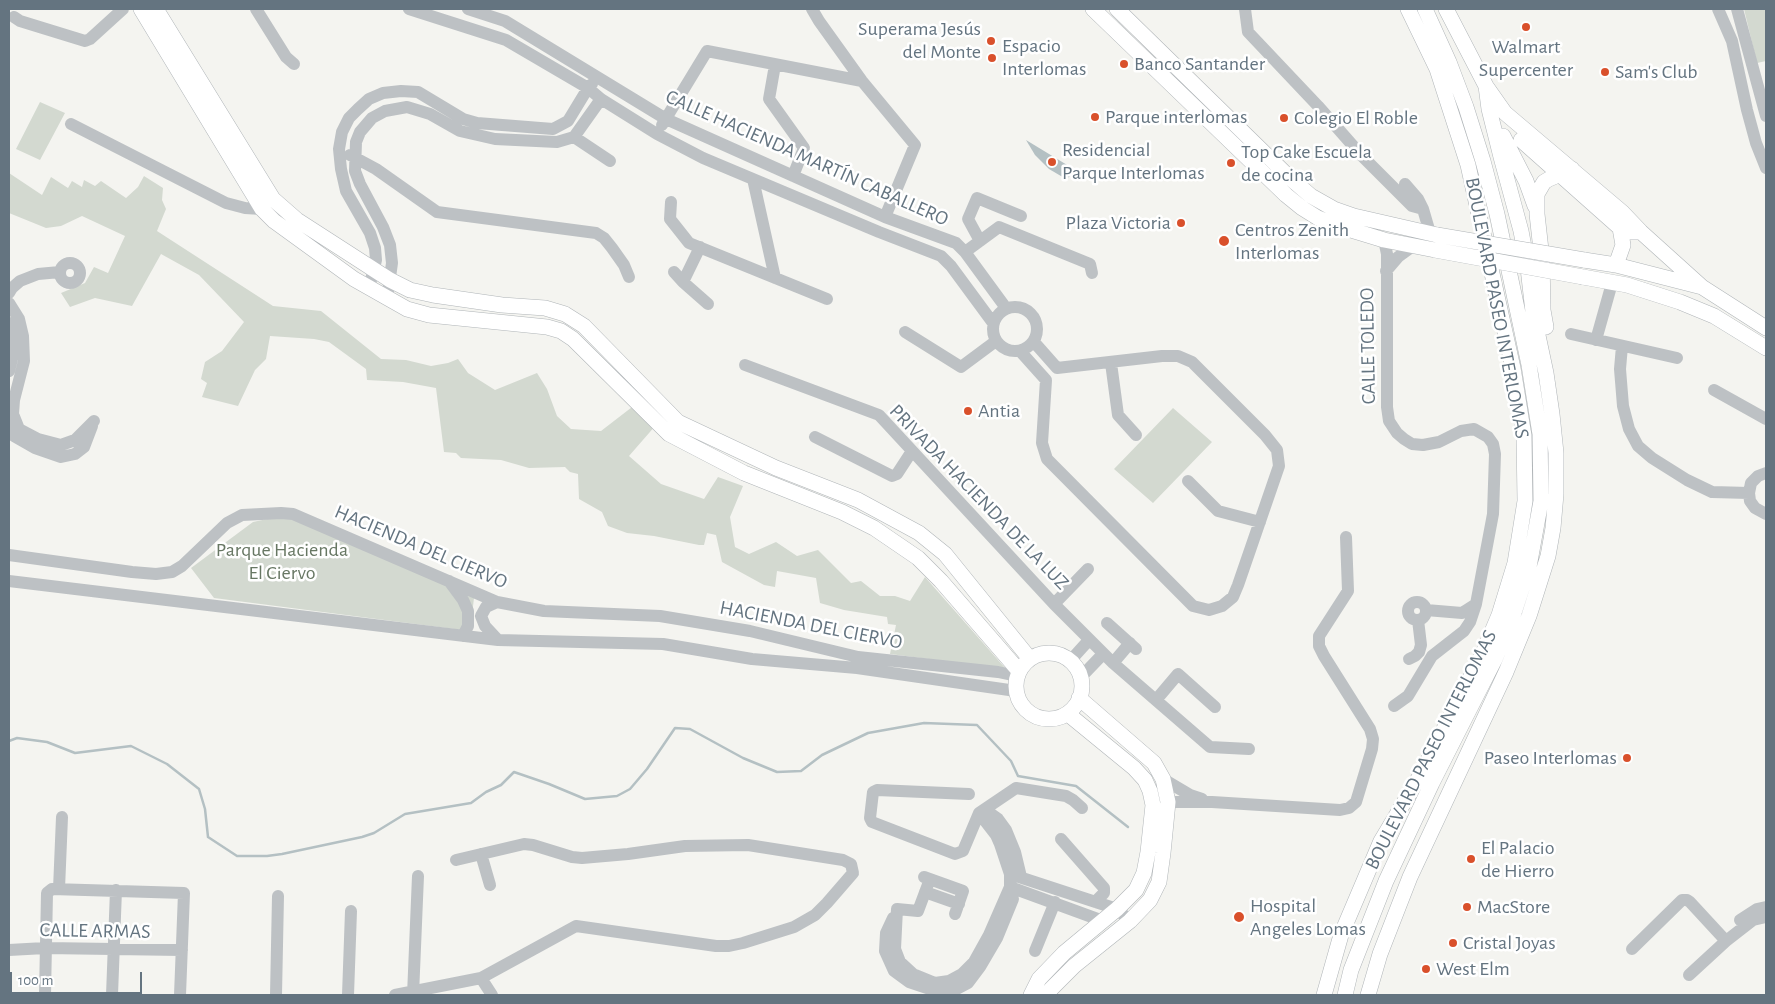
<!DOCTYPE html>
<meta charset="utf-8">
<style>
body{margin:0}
#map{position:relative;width:1775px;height:1004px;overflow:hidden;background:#f4f4f0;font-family:"Alegreya Sans",sans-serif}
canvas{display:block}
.frame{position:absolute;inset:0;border:10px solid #647480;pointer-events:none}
.scale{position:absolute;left:10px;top:972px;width:132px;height:22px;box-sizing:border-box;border:2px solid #647480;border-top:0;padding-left:6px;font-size:15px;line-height:18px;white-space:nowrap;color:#647480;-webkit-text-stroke:4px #fff;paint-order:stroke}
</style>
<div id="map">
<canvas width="1775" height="1004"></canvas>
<div class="frame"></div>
<div class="scale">100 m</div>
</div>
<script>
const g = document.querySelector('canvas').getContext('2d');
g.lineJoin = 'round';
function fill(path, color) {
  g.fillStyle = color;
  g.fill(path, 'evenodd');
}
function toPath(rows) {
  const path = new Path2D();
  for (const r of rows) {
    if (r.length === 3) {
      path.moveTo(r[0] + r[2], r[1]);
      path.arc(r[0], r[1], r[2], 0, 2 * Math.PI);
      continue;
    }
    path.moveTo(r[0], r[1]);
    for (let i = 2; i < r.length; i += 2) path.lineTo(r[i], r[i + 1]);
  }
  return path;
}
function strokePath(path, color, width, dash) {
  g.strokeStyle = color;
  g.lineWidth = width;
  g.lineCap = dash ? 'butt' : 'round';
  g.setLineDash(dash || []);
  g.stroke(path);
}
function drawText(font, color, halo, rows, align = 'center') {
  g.font = font + ' "Alegreya Sans",sans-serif';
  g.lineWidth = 5;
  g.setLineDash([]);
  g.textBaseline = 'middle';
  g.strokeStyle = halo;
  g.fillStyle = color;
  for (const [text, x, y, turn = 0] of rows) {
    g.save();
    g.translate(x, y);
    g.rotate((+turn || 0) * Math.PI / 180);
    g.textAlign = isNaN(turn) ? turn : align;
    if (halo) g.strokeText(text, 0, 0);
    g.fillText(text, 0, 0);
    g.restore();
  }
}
const green = toPath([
 [1744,9,1766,9,1766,61,1757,63],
 [40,102,65,113,40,160,16,149],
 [9,173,42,195,51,177,68,188,72,181,82,187,84,180,95,186,101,181,126,198,138,187,144,176,163,188,162,200,166,209,157,231,273,306,321,311,381,359,406,360,431,366,448,363,458,359,468,373,495,390,537,373,547,389,557,416,571,429,601,431,636,404,656,425,629,456,661,484,704,499,718,477,743,486,730,517,735,547,749,554,776,542,797,556,818,550,851,583,861,581,880,596,895,596,910,601,925,577,1006,669,890,654,896,625,888,624,887,617,844,610,820,603,816,578,777,571,775,587,764,585,722,562,716,535,707,533,704,545,699,545,654,536,627,533,608,526,602,512,579,499,578,474,570,472,565,467,529,468,501,460,461,458,456,453,444,452,436,388,403,382,367,380,366,369,329,342,314,339,270,336,266,359,255,370,238,406,202,397,207,383,201,379,205,362,222,351,244,322,199,275,161,254,132,306,95,298,70,307,61,293,85,283,94,267,108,273,125,236,82,216,61,226,46,228,9,213],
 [1173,408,1212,442,1153,503,1114,469],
 [286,515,474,598,470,631,214,598,191,568,253,522]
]);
const water = toPath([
 [1026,140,1077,171,1066,179,1049,169,1035,155]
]);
const stream = toPath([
 [9,741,17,738,47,742,75,753,131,746,167,764,199,789,205,809,208,837,237,856,267,856,282,854,362,837,374,833,405,814,471,803,486,792,501,785,514,772,549,784,585,799,617,796,630,789,647,769,675,728,690,729,743,758,777,772,801,771,822,755,868,733,924,723,977,725,1011,761,1018,776,1076,786,1128,827]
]);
const minor = toPath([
 [256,9,286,57,294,64],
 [409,9,506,40,588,88,601,99,657,134,703,158,879,232,941,256,951,266,993,323],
 [468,9,505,21,666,119,885,217,956,243,965,252,1006,308],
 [812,9,819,21,862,81,915,145,885,217],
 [1245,9,1248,32,1318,106,1362,156,1412,206,1423,209],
 [1718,9,1732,41,1747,110,1756,143,1766,168],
 [1737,9,1766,116],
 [14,17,20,21,85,41,90,39,123,9],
 [775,65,769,99,804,148,793,176],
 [71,124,226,203,245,208,262,209],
 [662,125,707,51,862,81],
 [574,137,610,161],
 [350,155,376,169,437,212,596,233,604,238,612,248,624,265,629,277],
 [753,179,775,278],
 [1405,184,1418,199,1423,209,1430,233],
 [671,202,670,219,689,243,827,299],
 [1384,240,1387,254,1387,407,1389,421,1397,433,1404,439,1412,444,1423,445,1439,442,1461,431,1474,429,1488,437,1493,444,1495,454,1493,514,1476,604,1470,622,1464,631,1432,656,1408,696,1394,706],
 [980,241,968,219,977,198,1021,216],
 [700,247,683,282,708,304],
 [965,252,999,227,1090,264,1092,273],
 [70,273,10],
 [1386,271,1398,257,1413,246],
 [674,272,683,282],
 [369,288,376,260,375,248,370,233,346,191,341,169,339,149,342,132,349,118,358,109,369,99,383,93,401,91,418,92,463,119,477,123,553,129,568,121,588,88,592,84],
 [9,293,12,288,20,281,38,274,60,272],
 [387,299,392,263,390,245,383,227,360,184,355,171,356,142,360,132,372,118,385,111,407,107,430,114,460,131,495,139,557,142,574,137,601,99],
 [9,303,19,319,23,336,24,361,14,400,13,414,19,429,38,439,61,445,75,440,94,421],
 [1015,329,22],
 [9,323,13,338,12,359,9,371],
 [905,332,961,367,996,341],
 [1571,334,1677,358],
 [1596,340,1612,283],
 [1622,346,1620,369,1623,406,1629,429,1638,446,1652,458,1687,480,1712,492,1749,493],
 [1020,351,1046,380,1042,443,1047,459,1193,606,1209,610,1222,606,1233,597,1238,585,1279,466,1277,450,1265,435,1192,362,1178,356,1162,356,1057,368,1034,342],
 [1111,363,1118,415,1136,435],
 [745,365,879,415,1054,604,1113,663,1210,747,1249,749],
 [1714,390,1766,419],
 [9,427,14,436,35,448,61,457,75,454,84,447,92,426],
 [815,437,892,476,897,474,912,451],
 [1766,473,1758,476,1751,483,1749,493,1750,501,1755,508,1766,514],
 [1188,481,1218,511,1260,522],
 [9,555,132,572,156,574,172,572,182,566,227,523,242,515,281,513,293,514,497,602,544,611,660,616,750,631,858,657,998,672,1017,676],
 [9,581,498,640,663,644,752,659,857,668,1016,691],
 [449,581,463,600,468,611,468,626,463,636],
 [1417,611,9],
 [497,602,486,607,481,616,485,626,498,640],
 [1054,604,1088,569],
 [1426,610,1462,613,1476,604],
 [1107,623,1136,649],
 [1409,659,1415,656,1419,652,1421,645,1418,620],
 [1070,661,1089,640],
 [1113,663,1130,643],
 [1080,678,1103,654],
 [1156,700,1178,674,1215,707],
 [1163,779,1190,795,1202,799],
 [969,794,877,790,873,792,870,818,872,822,955,854,963,851,979,813,1016,788,1066,796,1073,800,1082,808],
 [1168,802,1212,802,1340,810,1349,808,1356,802,1372,749,1373,739,1370,729,1324,656,1319,646,1319,636,1348,591,1346,537],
 [979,813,991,814,998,819,1006,830,1015,852,1021,877],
 [1061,839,1104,888,1104,893,1095,902],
 [481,854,490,885],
 [1010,874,1117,909,1130,921],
 [924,877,963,891,955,914],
 [1010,887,1103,921],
 [59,889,62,817],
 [925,892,959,904],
 [897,909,895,949,900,962,913,974,935,983,949,981,962,974,974,962,989,935,1010,887,1010,874,1000,844,996,835,979,813],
 [897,909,918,911,930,879],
 [893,918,886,933,885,951,894,971,909,982,933,990,951,992,968,983,980,967,997,938,1013,899],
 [1740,920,1757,909,1766,907],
 [1632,949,1682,900,1687,900,1690,902,1726,941],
 [9,950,45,948,182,950],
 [1035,951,1055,902],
 [1689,975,1726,941,1753,920,1766,917],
 [481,978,492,995],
 [45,995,47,893,52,889,184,893,180,995],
 [112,995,116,890],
 [276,995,278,896],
 [348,995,351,911],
 [395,995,481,978,576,926,716,946,729,946,743,943,794,927,815,915,827,903,853,873,851,864,843,860,748,845,685,846,628,854,582,858,572,857,533,845,524,844,456,860],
 [413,995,418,876]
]);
const major = toPath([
 [141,9,262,209,274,221,354,279,407,309,429,315,547,327,561,331,573,339,669,434,744,473,842,512,874,528,918,558,941,581,1019,671],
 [156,9,273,199,297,220,390,280,410,290,433,295,502,305,545,308,565,314,584,326,678,422,776,468,858,500,919,533,945,554,1030,659],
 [1093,9,1286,195,1302,208,1318,218,1338,226,1384,240,1435,250],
 [1117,9,1290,178,1311,196,1334,209,1354,216,1437,235],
 [1446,9,1486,86,1505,113,1622,212,1641,232,1702,287],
 [1503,136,1526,181,1535,206],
 [1521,140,1620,228,1628,232,1641,232],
 [1584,260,1616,265,1702,287,1766,328],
 [1616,265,1623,245,1620,228],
 [1583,277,1627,285,1680,302,1714,316,1766,348],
 [1546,327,1543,310,1542,259,1537,214,1537,194,1544,182,1549,179,1572,169],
 [1049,686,33],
 [1031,995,1039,979,1064,953,1117,909,1136,890,1144,873,1148,852,1153,805,1150,791,1145,780,1134,768,1068,714],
 [1047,995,1051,989,1074,966,1130,921,1150,900,1159,882,1163,853,1168,802,1163,779,1154,763,1079,698],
 [1324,995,1341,935,1381,841,1421,774,1483,653,1499,615,1515,563,1525,501,1524,436,1513,368,1468,165,1437,69,1408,9],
 [1345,995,1351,970,1386,881,1432,783,1495,659,1512,619,1529,567,1541,501,1540,434,1529,365,1497,214,1483,161,1466,107,1449,62,1425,9],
 [1368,995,1380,954,1410,877,1506,672,1529,616,1548,556,1553,528,1556,494,1556,453,1552,414,1546,373,1533,312,1528,268,1521,231,1501,157,1489,109,1486,86]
]);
const majorBridge = toPath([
 [1437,235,1584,260],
 [1435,250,1583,277]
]);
const markers = [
 [1526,27,5,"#d9502b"],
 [991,41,5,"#d9502b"],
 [992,58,5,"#d9502b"],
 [1124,64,5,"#d9502b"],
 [1605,72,5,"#d9502b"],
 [1095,117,5,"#d9502b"],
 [1284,118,5,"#d9502b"],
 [1052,162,5,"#d9502b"],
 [1231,163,5,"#d9502b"],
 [1181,223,5,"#d9502b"],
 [1224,241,6,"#d9502b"],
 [968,411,5,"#d9502b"],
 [1627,758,5,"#d9502b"],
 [1471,859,5,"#d9502b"],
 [1467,907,5,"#d9502b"],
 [1239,917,6,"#d9502b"],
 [1453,943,5,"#d9502b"],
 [1426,969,5,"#d9502b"]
];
const poiNames = [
 ["Superama Jesús",981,29,"right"],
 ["del Monte",981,52,"right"],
 ["Espacio",1002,46],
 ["Interlomas",1002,69],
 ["Walmart",1526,47,"center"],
 ["Supercenter",1526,70,"center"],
 ["Banco Santander",1134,64],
 ["Sam's Club",1615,72],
 ["Parque interlomas",1105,117],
 ["Colegio El Roble",1294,118],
 ["Residencial",1062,150],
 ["Parque Interlomas",1062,173],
 ["Top Cake Escuela",1241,152],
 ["de cocina",1241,175],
 ["Plaza Victoria",1171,223,"right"],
 ["Centros Zenith",1235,230],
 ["Interlomas",1235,253],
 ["Antia",978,411],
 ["Paseo Interlomas",1617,758,"right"],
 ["El Palacio",1481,848],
 ["de Hierro",1481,871],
 ["Hospital",1250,906],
 ["Angeles Lomas",1250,929],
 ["MacStore",1477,907],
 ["Cristal Joyas",1463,943],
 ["West Elm",1436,969]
];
const streetNames = [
 ["CALLE HACIENDA MARTÍN CABALLERO",807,158,24],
 ["BOULEVARD PASEO INTERLOMAS",1497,308,79],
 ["CALLE TOLEDO",1368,346,-91],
 ["PRIVADA HACIENDA DE LA LUZ",979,497,46],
 ["HACIENDA DEL CIERVO",421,547,23],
 ["HACIENDA DEL CIERVO",811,625,11],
 ["BOULEVARD PASEO INTERLOMAS",1431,750,-63],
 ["CALLE ARMAS",95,931,1]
];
const parkNames = [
 ["Parque Hacienda",282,550],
 ["El Ciervo",282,573]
];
fill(green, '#d3d9d0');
fill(water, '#b4c0c3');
strokePath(stream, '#b4c0c3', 2.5);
strokePath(major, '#b0b5b8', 16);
strokePath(minor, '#bdc1c4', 12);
strokePath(major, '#fff', 15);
strokePath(majorBridge, '#b0b5b8', 16, []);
strokePath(majorBridge, '#fff', 15);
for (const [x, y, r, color] of markers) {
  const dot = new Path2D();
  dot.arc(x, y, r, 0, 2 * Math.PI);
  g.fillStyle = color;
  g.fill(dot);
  strokePath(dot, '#fff', 2);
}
drawText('20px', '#647480', '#fff', poiNames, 'left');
drawText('20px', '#647480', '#fff', streetNames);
drawText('20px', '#677763', '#fff', parkNames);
</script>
